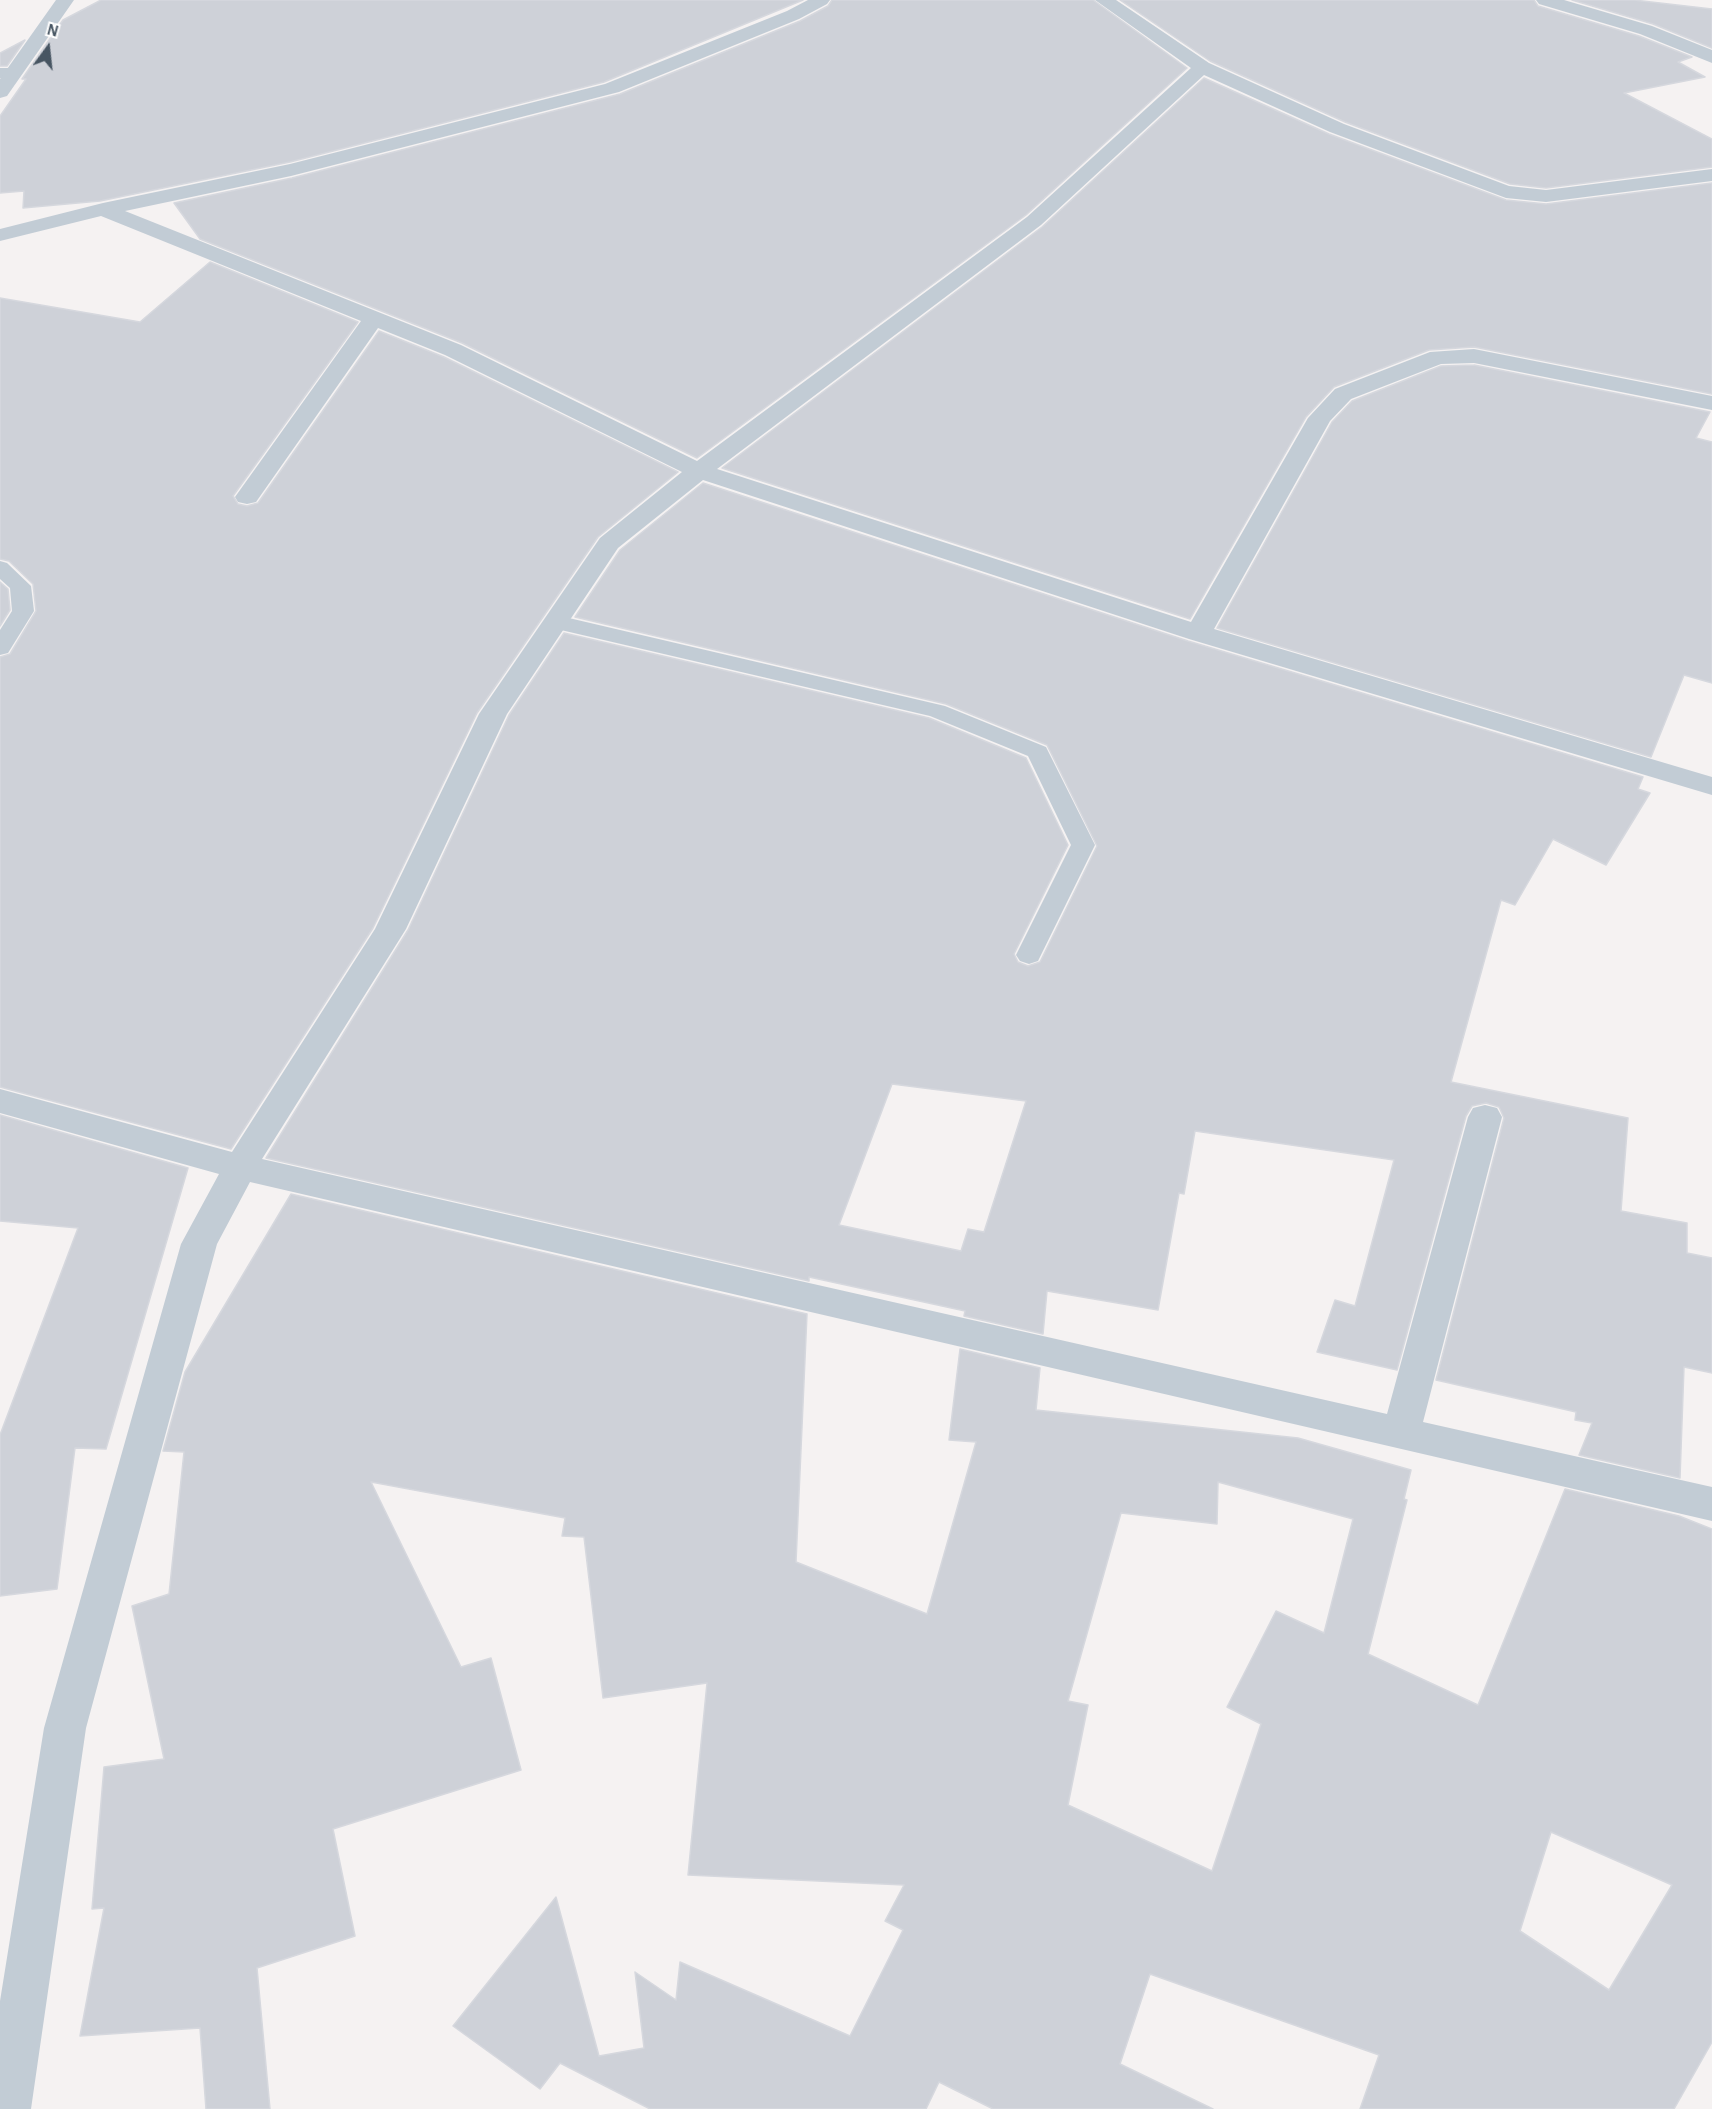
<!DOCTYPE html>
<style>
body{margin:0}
#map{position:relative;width:1712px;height:2109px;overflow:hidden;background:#f5f2f2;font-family:"Alegreya Sans",sans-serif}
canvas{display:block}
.north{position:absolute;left:18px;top:18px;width:60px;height:60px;-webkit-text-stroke:4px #fff;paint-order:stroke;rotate:15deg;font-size:16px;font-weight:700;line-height:24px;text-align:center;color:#475562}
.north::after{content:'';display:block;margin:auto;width:21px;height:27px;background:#475562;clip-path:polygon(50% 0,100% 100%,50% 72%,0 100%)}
</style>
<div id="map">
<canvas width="1712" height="2109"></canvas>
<div class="north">N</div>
</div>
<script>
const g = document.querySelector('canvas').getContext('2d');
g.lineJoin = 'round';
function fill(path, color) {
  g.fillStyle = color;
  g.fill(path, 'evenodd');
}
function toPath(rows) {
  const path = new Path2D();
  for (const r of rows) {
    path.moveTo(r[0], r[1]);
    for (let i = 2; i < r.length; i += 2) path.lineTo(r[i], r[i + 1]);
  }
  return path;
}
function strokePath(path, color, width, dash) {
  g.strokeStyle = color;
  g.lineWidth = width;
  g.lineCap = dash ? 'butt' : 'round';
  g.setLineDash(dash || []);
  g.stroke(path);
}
const building = toPath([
 [101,0,803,0,604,82,290,162,100,201,23,208,24,191,0,193,0,116,26,79,22,79,63,20,101,0],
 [832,0,1093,0,1187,68,1026,215,697,458,462,343,200,239,174,203,292,178,620,94,800,21,828,6,832,0],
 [1120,0,1534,0,1538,6,1639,36,1692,57,1678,62,1705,77,1624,93,1712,139,1712,167,1546,188,1510,184,1345,122,1210,61,1120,0],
 [1572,0,1634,0,1712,9,1712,48,1653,24,1572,0],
 [25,40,7,66,0,66,0,53,25,40],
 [1204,78,1329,134,1506,200,1546,204,1712,183,1712,394,1474,347,1429,350,1334,387,1306,417,1190,619,722,468,1042,227,1204,78],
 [210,262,358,322,233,496,238,504,247,506,258,503,379,331,444,357,678,472,598,537,477,713,373,928,231,1149,0,1087,0,657,10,654,36,611,33,584,9,561,0,559,0,298,140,322,210,262],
 [1474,365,1710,412,1696,438,1712,442,1712,683,1684,675,1651,757,1217,628,1332,422,1352,401,1441,366,1474,365],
 [703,483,1188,641,1643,777,1638,789,1650,793,1606,865,1553,839,1515,905,1501,900,1451,1082,1628,1118,1621,1211,1687,1223,1687,1253,1712,1258,1712,1373,1684,1367,1680,1478,1579,1455,1592,1423,1575,1420,1576,1412,1436,1380,1504,1118,1499,1107,1486,1103,1472,1106,1466,1116,1397,1370,1317,1352,1335,1300,1355,1306,1394,1160,1195,1131,1184,1194,1179,1193,1158,1310,1047,1291,1043,1334,964,1316,965,1311,809,1277,809,1281,266,1158,408,930,509,715,564,633,929,718,1026,758,1068,845,1014,954,1018,962,1028,966,1040,962,1097,846,1047,745,946,704,575,617,620,550,703,483],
 [892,1084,1026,1101,984,1232,968,1229,961,1251,839,1225,892,1084],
 [0,582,8,589,10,610,0,626,0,582],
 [0,1115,188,1168,106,1449,75,1448,57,1589,0,1596,0,1435,78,1228,0,1221,0,1115],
 [291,1194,807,1314,796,1562,927,1614,976,1442,949,1440,960,1349,1040,1368,1036,1410,1298,1438,1411,1470,1404,1499,1407,1500,1368,1654,1478,1705,1565,1489,1679,1516,1712,1529,1712,2042,1674,2109,1360,2109,1379,2055,1150,1974,1120,2064,1213,2109,993,2109,939,2082,926,2109,650,2109,560,2063,540,2089,453,2026,556,1897,599,2056,644,2048,635,1972,676,2000,680,1962,850,2036,903,1930,885,1921,904,1885,688,1875,707,1683,603,1698,584,1537,562,1536,565,1518,371,1482,461,1667,491,1658,521,1770,333,1829,355,1936,257,1968,270,2109,206,2109,200,2028,80,2036,104,1908,92,1909,104,1767,164,1759,132,1606,169,1594,184,1452,163,1451,185,1372,291,1194],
 [1218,1482,1353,1519,1324,1633,1276,1611,1227,1707,1261,1724,1212,1871,1068,1805,1088,1705,1068,1701,1121,1513,1217,1524,1218,1482],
 [1551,1832,1672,1885,1609,1990,1520,1931,1551,1832]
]);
const lane = toPath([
 [0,68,12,68,20,73,12,78,0,78,0,68],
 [0,561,7,563,31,586,34,611,8,653,0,655,0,630,12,611,10,588,0,579,0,561],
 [556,615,945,706,1046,747,1095,845,1038,961,1029,964,1020,961,1016,955,1071,845,1028,756,930,716,548,627,545,622,548,617,556,615]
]);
const street = toPath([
 [56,0,74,0,7,96,0,98,0,79,56,0],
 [808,0,830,0,827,4,799,19,619,92,291,176,125,211,461,345,697,461,1027,217,1191,68,1095,0,1116,0,1209,63,1344,124,1509,186,1546,190,1712,169,1712,181,1546,202,1506,198,1330,132,1204,75,1041,225,717,469,1191,622,1308,418,1335,389,1430,352,1474,349,1712,396,1712,410,1474,363,1441,364,1351,399,1330,421,1214,629,1712,777,1712,795,1189,639,703,480,618,548,507,714,406,929,262,1159,1387,1414,1468,1117,1473,1108,1485,1105,1497,1108,1502,1117,1423,1422,1712,1487,1712,1521,250,1182,217,1244,86,1728,31,2109,0,2109,0,2001,44,1728,181,1244,219,1174,0,1113,0,1089,232,1152,375,929,479,714,600,538,682,472,445,355,378,328,256,502,247,504,238,502,235,497,361,321,101,216,0,241,0,229,103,203,290,164,605,84,787,11,808,0],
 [1536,0,1564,0,1652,26,1712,50,1712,63,1640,34,1539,4,1536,0]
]);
fill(building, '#ced1d8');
strokePath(building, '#d6d8de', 1.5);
fill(lane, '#c2ccd5');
fill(street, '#c2ccd5');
</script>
